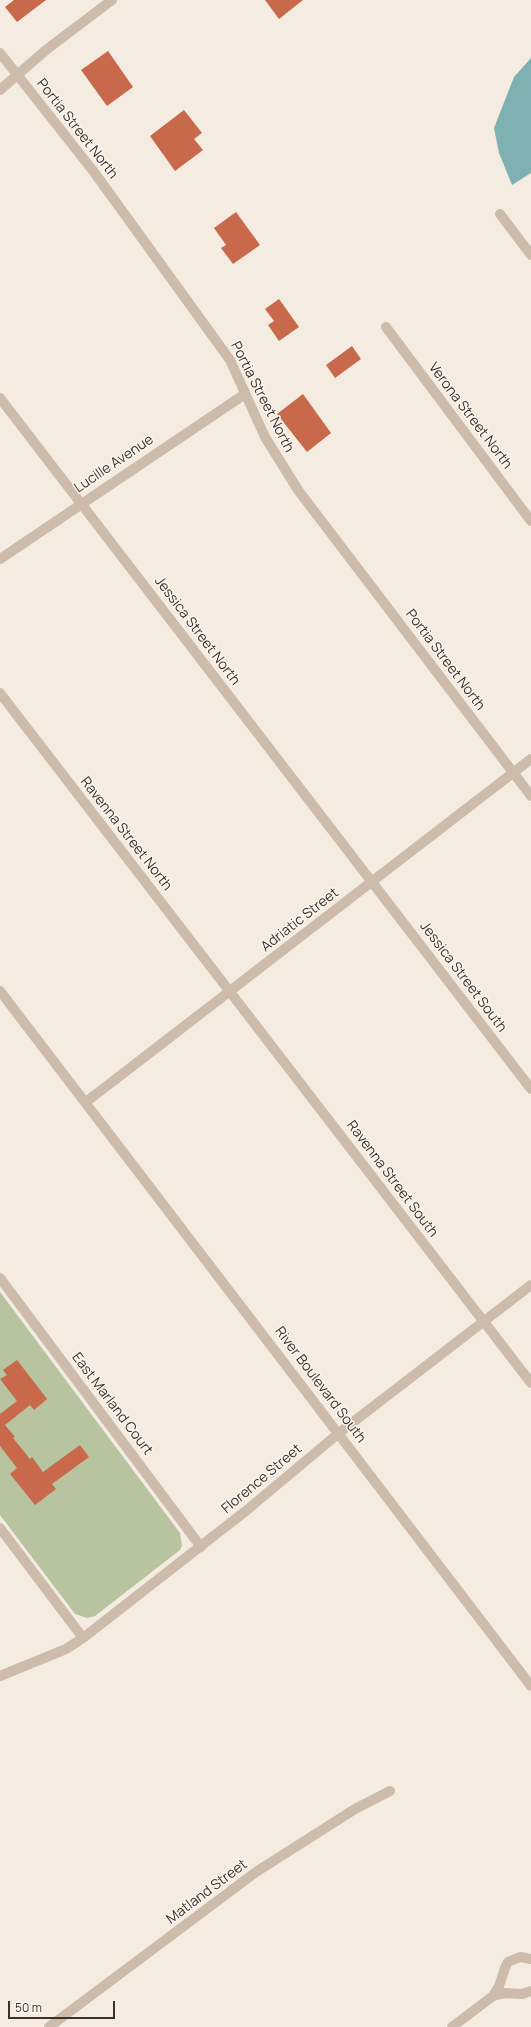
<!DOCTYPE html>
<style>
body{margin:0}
#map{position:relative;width:531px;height:2027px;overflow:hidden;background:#f4ebe1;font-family:Manrope,sans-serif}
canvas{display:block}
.scale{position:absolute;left:8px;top:2001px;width:107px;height:18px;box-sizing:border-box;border:2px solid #3b302b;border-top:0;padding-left:5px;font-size:12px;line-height:14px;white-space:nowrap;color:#3b302b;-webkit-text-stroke:3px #fbf5ee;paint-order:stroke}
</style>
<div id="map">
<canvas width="531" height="2027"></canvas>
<div class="scale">50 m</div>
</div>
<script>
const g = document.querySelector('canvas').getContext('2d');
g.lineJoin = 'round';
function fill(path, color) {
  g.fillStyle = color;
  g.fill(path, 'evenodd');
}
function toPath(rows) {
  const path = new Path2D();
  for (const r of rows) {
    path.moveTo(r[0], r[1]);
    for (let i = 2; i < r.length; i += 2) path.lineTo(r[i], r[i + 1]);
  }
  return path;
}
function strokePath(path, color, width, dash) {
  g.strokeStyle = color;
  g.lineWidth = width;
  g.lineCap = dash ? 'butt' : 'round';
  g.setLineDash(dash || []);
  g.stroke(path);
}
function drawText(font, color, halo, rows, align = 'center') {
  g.font = font + ' Manrope,sans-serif';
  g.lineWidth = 3;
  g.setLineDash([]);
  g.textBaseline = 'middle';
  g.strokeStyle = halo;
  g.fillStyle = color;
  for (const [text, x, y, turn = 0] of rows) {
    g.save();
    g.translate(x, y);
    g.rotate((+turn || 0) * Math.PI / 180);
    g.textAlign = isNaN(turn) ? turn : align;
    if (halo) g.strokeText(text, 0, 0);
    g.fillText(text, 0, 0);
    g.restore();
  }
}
const green = toPath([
 [0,1292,180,1533,182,1545,180,1550,95,1616,87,1618,75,1614,0,1515]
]);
const water = toPath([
 [531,58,531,173,512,185,499,153,494,128,514,77]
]);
const building = toPath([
 [14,0,46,0,17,22,5,7],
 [265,0,303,0,279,19],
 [108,51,133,87,107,106,81,70],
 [184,110,202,133,194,139,203,150,175,171,150,136],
 [236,212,260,245,233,264,221,248,226,245,214,228],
 [279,299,299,327,279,341,268,325,274,321,265,309],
 [352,346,361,359,335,378,326,365],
 [303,394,331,433,307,452,277,414],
 [17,1360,47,1399,34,1410,30,1405,5,1425,15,1437,13,1438,30,1459,32,1457,43,1472,80,1445,89,1457,52,1484,56,1489,35,1505,10,1474,17,1468,0,1446,0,1414,17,1401,0,1379,7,1375,3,1370]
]);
const minor = toPath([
 [0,53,94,172,230,360,265,437,298,490,531,796],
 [0,90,46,50,112,0],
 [500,214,531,255],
 [386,327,531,521],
 [0,398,531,1089],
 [0,559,245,394],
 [0,693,531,1383],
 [0,991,531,1686],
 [86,1102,531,759],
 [0,1278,201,1547],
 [0,1528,83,1638],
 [0,1676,66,1649,83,1638,247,1510,339,1433,531,1285],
 [531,1959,520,1957,508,1962,505,1968,499,1986,493,1996,505,1993,522,1994,531,1991],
 [49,2027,256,1872,355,1809,390,1791],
 [452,2027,493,1996]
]);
const streetNames = [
 ["Portia Street North",77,129,52],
 ["Portia Street North",262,397,63],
 ["Verona Street North",470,416,53],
 ["Lucille Avenue",114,464,-34],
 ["Jessica Street North",197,631,53],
 ["Portia Street North",445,660,53],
 ["Ravenna Street North",126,834,52],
 ["Adriatic Street",300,920,-38],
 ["Jessica Street South",463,977,53],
 ["Ravenna Street South",392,1179,53],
 ["River Boulevard South",320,1385,53],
 ["East Marland Court",112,1404,53],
 ["Florence Street",262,1479,-40],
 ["Matland Street",207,1892,-37]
];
fill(green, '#b8c4a0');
fill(water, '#7fb0b2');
fill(building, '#c8694b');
strokePath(minor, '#cdbbac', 10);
drawText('14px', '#3b302b', '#fbf5ee', streetNames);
</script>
